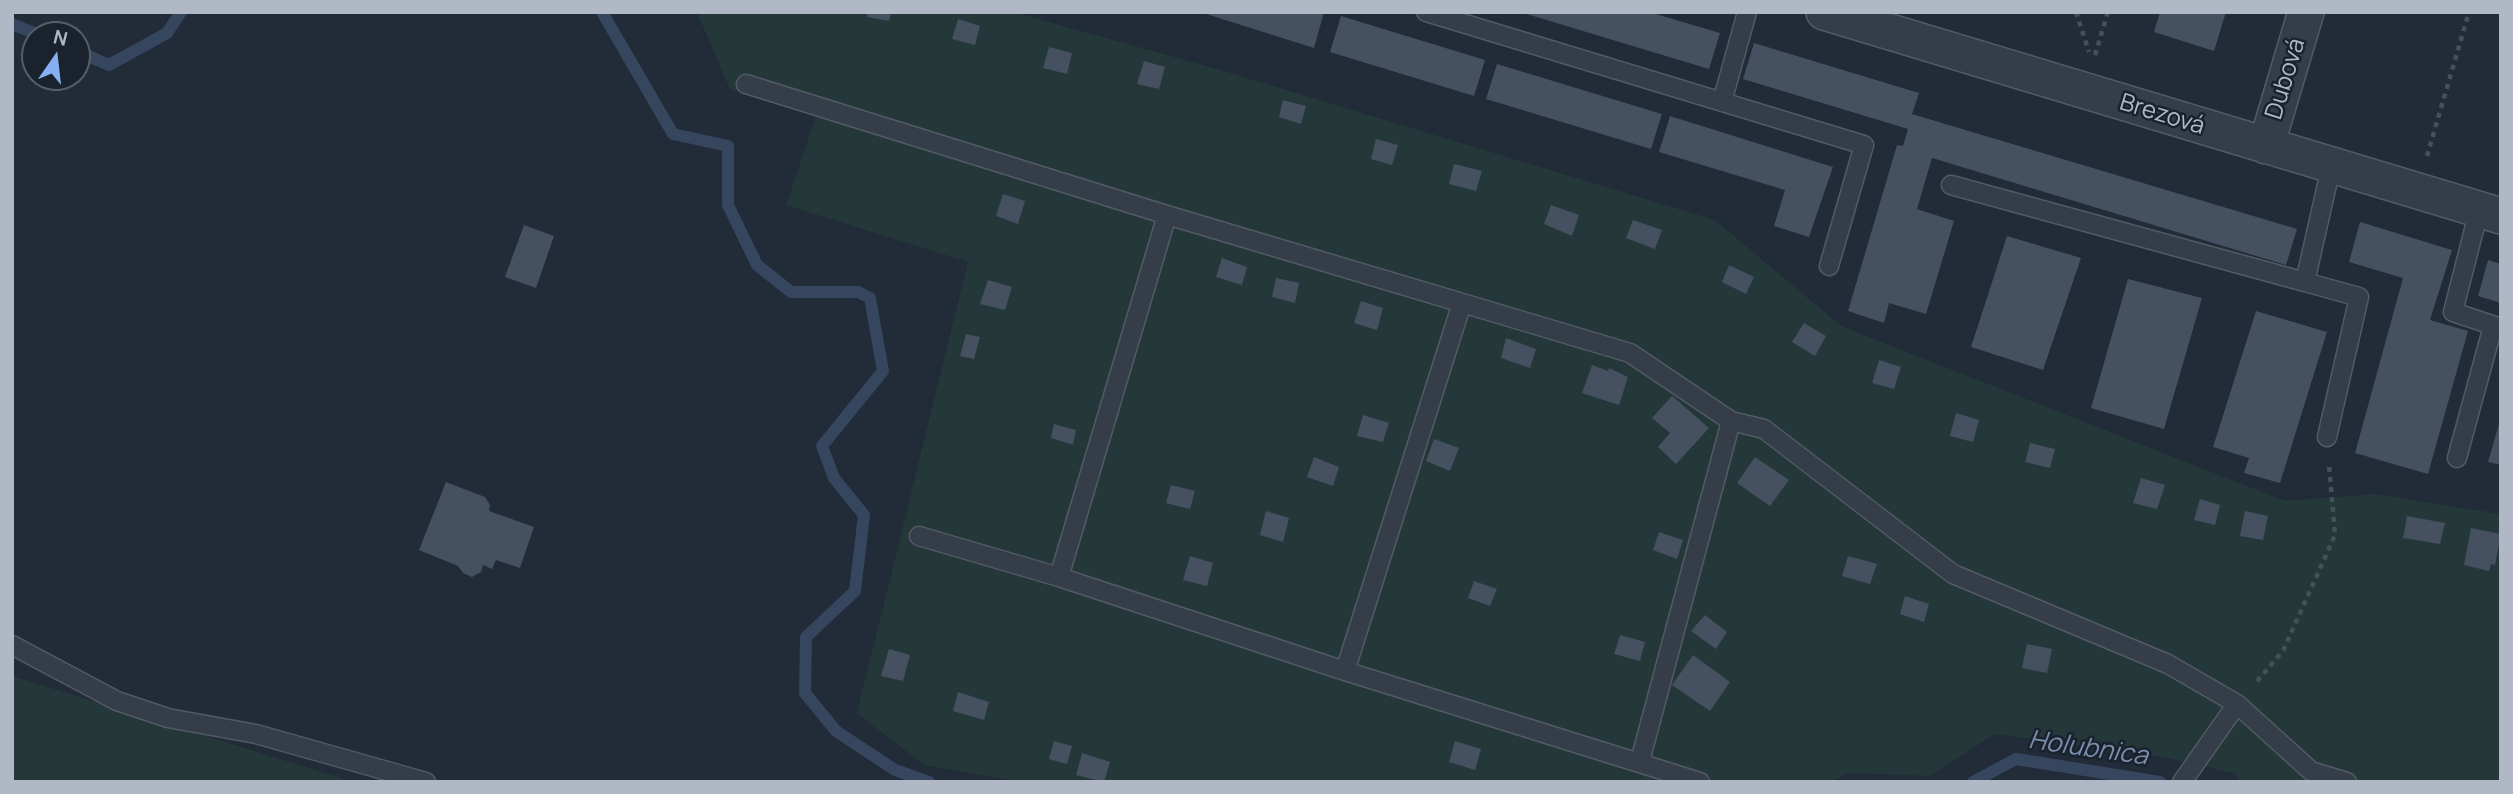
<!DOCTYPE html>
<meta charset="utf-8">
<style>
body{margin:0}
#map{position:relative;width:2513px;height:794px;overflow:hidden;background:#222b38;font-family:Manrope,sans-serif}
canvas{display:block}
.frame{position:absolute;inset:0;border:14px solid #b0b7c5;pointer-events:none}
.north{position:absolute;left:21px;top:21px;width:70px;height:70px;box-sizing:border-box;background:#1a222d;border:2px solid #565e6a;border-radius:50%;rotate:14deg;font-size:19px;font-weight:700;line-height:28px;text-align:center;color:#b0b7c5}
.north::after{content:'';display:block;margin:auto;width:24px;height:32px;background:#86aff4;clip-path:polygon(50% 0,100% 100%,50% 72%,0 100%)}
</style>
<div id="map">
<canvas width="2513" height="794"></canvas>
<div class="frame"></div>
<div class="north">N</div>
</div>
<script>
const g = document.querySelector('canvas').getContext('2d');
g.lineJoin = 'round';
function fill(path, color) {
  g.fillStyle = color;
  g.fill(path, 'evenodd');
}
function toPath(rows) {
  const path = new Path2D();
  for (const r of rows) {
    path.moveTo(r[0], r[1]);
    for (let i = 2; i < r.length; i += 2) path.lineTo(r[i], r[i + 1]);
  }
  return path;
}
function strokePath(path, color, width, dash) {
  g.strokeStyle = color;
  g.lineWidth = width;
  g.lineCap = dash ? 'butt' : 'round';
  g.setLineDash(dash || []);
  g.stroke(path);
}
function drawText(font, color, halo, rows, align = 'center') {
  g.font = font + ' Manrope,sans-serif';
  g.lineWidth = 5;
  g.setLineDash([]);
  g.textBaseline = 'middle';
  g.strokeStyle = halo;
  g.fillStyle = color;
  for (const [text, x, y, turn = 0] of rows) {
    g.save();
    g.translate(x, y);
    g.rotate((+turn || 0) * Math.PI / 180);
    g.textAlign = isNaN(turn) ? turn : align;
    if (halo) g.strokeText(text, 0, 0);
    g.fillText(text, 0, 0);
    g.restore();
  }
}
const green = toPath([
 [697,12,1013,12,1217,69,1715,220,1841,326,2285,501,2375,494,2501,514,2501,782,2242,782,2233,773,2163,757,1995,734,1930,776,1848,773,1831,782,1022,782,924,765,857,713,968,262,786,205,816,116,730,89],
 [12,676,354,782,12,782]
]);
const stream = toPath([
 [602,12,673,134,728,146,728,205,757,265,791,292,858,292,870,298,883,371,822,446,834,478,864,515,855,591,806,637,805,693,836,731,895,770,929,782],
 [12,24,39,35],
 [77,51,109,65,167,33,181,12],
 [1973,782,2016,759,2160,782]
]);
const building = toPath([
 [868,12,891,12,889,21,867,17],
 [1200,12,1324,12,1314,48],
 [1520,12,1649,12,1720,33,1709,69],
 [2160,12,2226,12,2214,51,2154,32],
 [1341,16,1485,60,1474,96,1330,52],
 [958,19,980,26,975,45,952,39],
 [1754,43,1919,93,1912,114,2297,229,2286,265,1932,158,1917,209,1954,221,1926,314,1889,303,1884,323,1848,311,1897,145,1903,146,1908,129,1743,79],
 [1049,47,1072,53,1067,74,1043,68],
 [1144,61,1165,67,1159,89,1137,84],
 [1497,64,1662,114,1651,149,1486,99],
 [1283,100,1306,106,1301,124,1279,117],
 [1670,116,1833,167,1809,237,1774,226,1785,190,1659,152],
 [1376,139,1398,145,1392,165,1371,159],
 [1454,164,1482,171,1476,191,1449,184],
 [1003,194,1025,201,1018,224,996,216],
 [1551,205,1579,215,1572,236,1544,224],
 [1633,220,1662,230,1655,249,1626,238],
 [2360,222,2452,250,2430,320,2468,331,2428,474,2355,453,2403,278,2349,262],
 [524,225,554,236,536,288,505,277],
 [2007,236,2081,258,2043,370,1971,347],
 [1222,258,1247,267,1242,285,1216,277],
 [2488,260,2501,264,2501,303,2478,296],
 [1729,265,1754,277,1746,294,1722,282],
 [1276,278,1299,283,1295,303,1272,297],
 [2128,279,2202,298,2164,429,2091,408],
 [988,280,1012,287,1005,310,980,304],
 [1361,301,1383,308,1377,330,1354,323],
 [2256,311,2327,332,2280,483,2244,473,2249,458,2213,447],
 [1804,323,1826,336,1815,356,1792,342],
 [966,334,980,337,974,359,960,356],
 [1506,338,1536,349,1530,368,1501,358],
 [1879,360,1901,367,1894,389,1872,383],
 [1592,365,1608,371,1609,368,1628,377,1619,405,1582,393],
 [1672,396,1709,428,1676,464,1658,447,1670,433,1652,418],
 [1956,413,1979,420,1973,442,1950,436],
 [1363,415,1389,423,1383,442,1357,436],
 [2501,417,2501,465,2488,462],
 [1054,424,1076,430,1073,445,1051,438],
 [1434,439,1459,448,1450,471,1426,461],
 [2030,443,2055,449,2050,468,2025,462],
 [1314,457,1339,467,1333,486,1307,477],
 [1755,457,1789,480,1770,506,1737,483],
 [2141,478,2165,485,2157,509,2133,503],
 [446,482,485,497,490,505,489,511,534,527,520,568,496,560,492,569,483,565,481,572,472,577,463,573,458,566,419,550],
 [1171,485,1195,491,1190,509,1166,503],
 [2200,499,2220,505,2215,525,2194,520],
 [1266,511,1289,518,1283,542,1260,535],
 [2245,511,2268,516,2263,540,2240,536],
 [2407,516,2445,523,2440,544,2403,538],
 [2471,528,2501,534,2495,565,2491,564,2489,571,2464,565],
 [1659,532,1683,540,1677,559,1653,550],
 [1190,556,1213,563,1207,586,1183,580],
 [1848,556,1877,564,1870,584,1842,576],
 [1474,581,1497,589,1490,606,1468,598],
 [1905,596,1929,604,1924,622,1900,614],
 [1705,615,1727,632,1716,649,1691,631],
 [1620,635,1645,642,1640,661,1614,654],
 [2027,644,2052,649,2047,673,2022,668],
 [889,649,910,655,903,681,881,676],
 [1693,655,1730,682,1710,711,1672,685],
 [958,692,989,702,984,720,953,711],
 [1054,741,1072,746,1067,764,1049,759],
 [1455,741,1481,749,1475,770,1449,762],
 [1082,753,1110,762,1104,782,1076,775]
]);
const path = toPath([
 [2076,12,2089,52],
 [2095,55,2108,12],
 [2427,156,2469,12],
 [2257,681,2283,651,2335,535,2329,465]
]);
const lane = toPath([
 [1426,12,1864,145,1829,266],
 [746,84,1167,215,1630,353,1731,421,1764,429,1953,574,2168,664,2237,704],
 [1722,102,1747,12],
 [1951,185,2305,282],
 [2479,210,2453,312,2501,328],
 [1167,215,1059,577,1345,671,1462,303],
 [2327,437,2359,297,2305,282,2331,167],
 [2457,458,2493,326],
 [919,536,1059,577],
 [12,645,117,701,168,718,256,734,426,782],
 [1345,671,1700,782],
 [1640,761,1731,421],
 [2182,782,2237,704,2311,771,2347,782]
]);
const street = toPath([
 [1824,12,2501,216],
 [2266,146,2306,12]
]);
const streetNames = [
 ["Dubová",2286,79,-73],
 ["Brezová",2162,115,17]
];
const waterNames = [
 ["Holubnica",2088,749,8]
];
fill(green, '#24383a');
strokePath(stream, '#36465f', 12);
fill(building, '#455060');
strokePath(lane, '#535a66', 21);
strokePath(street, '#535a66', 38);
strokePath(path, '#415356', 4.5, [5, 5]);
strokePath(lane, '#353d48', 18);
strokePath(street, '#353d48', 35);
drawText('24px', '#b0b7c5', '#1a222d', streetNames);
drawText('italic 26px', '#798eac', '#1a222d', waterNames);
</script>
